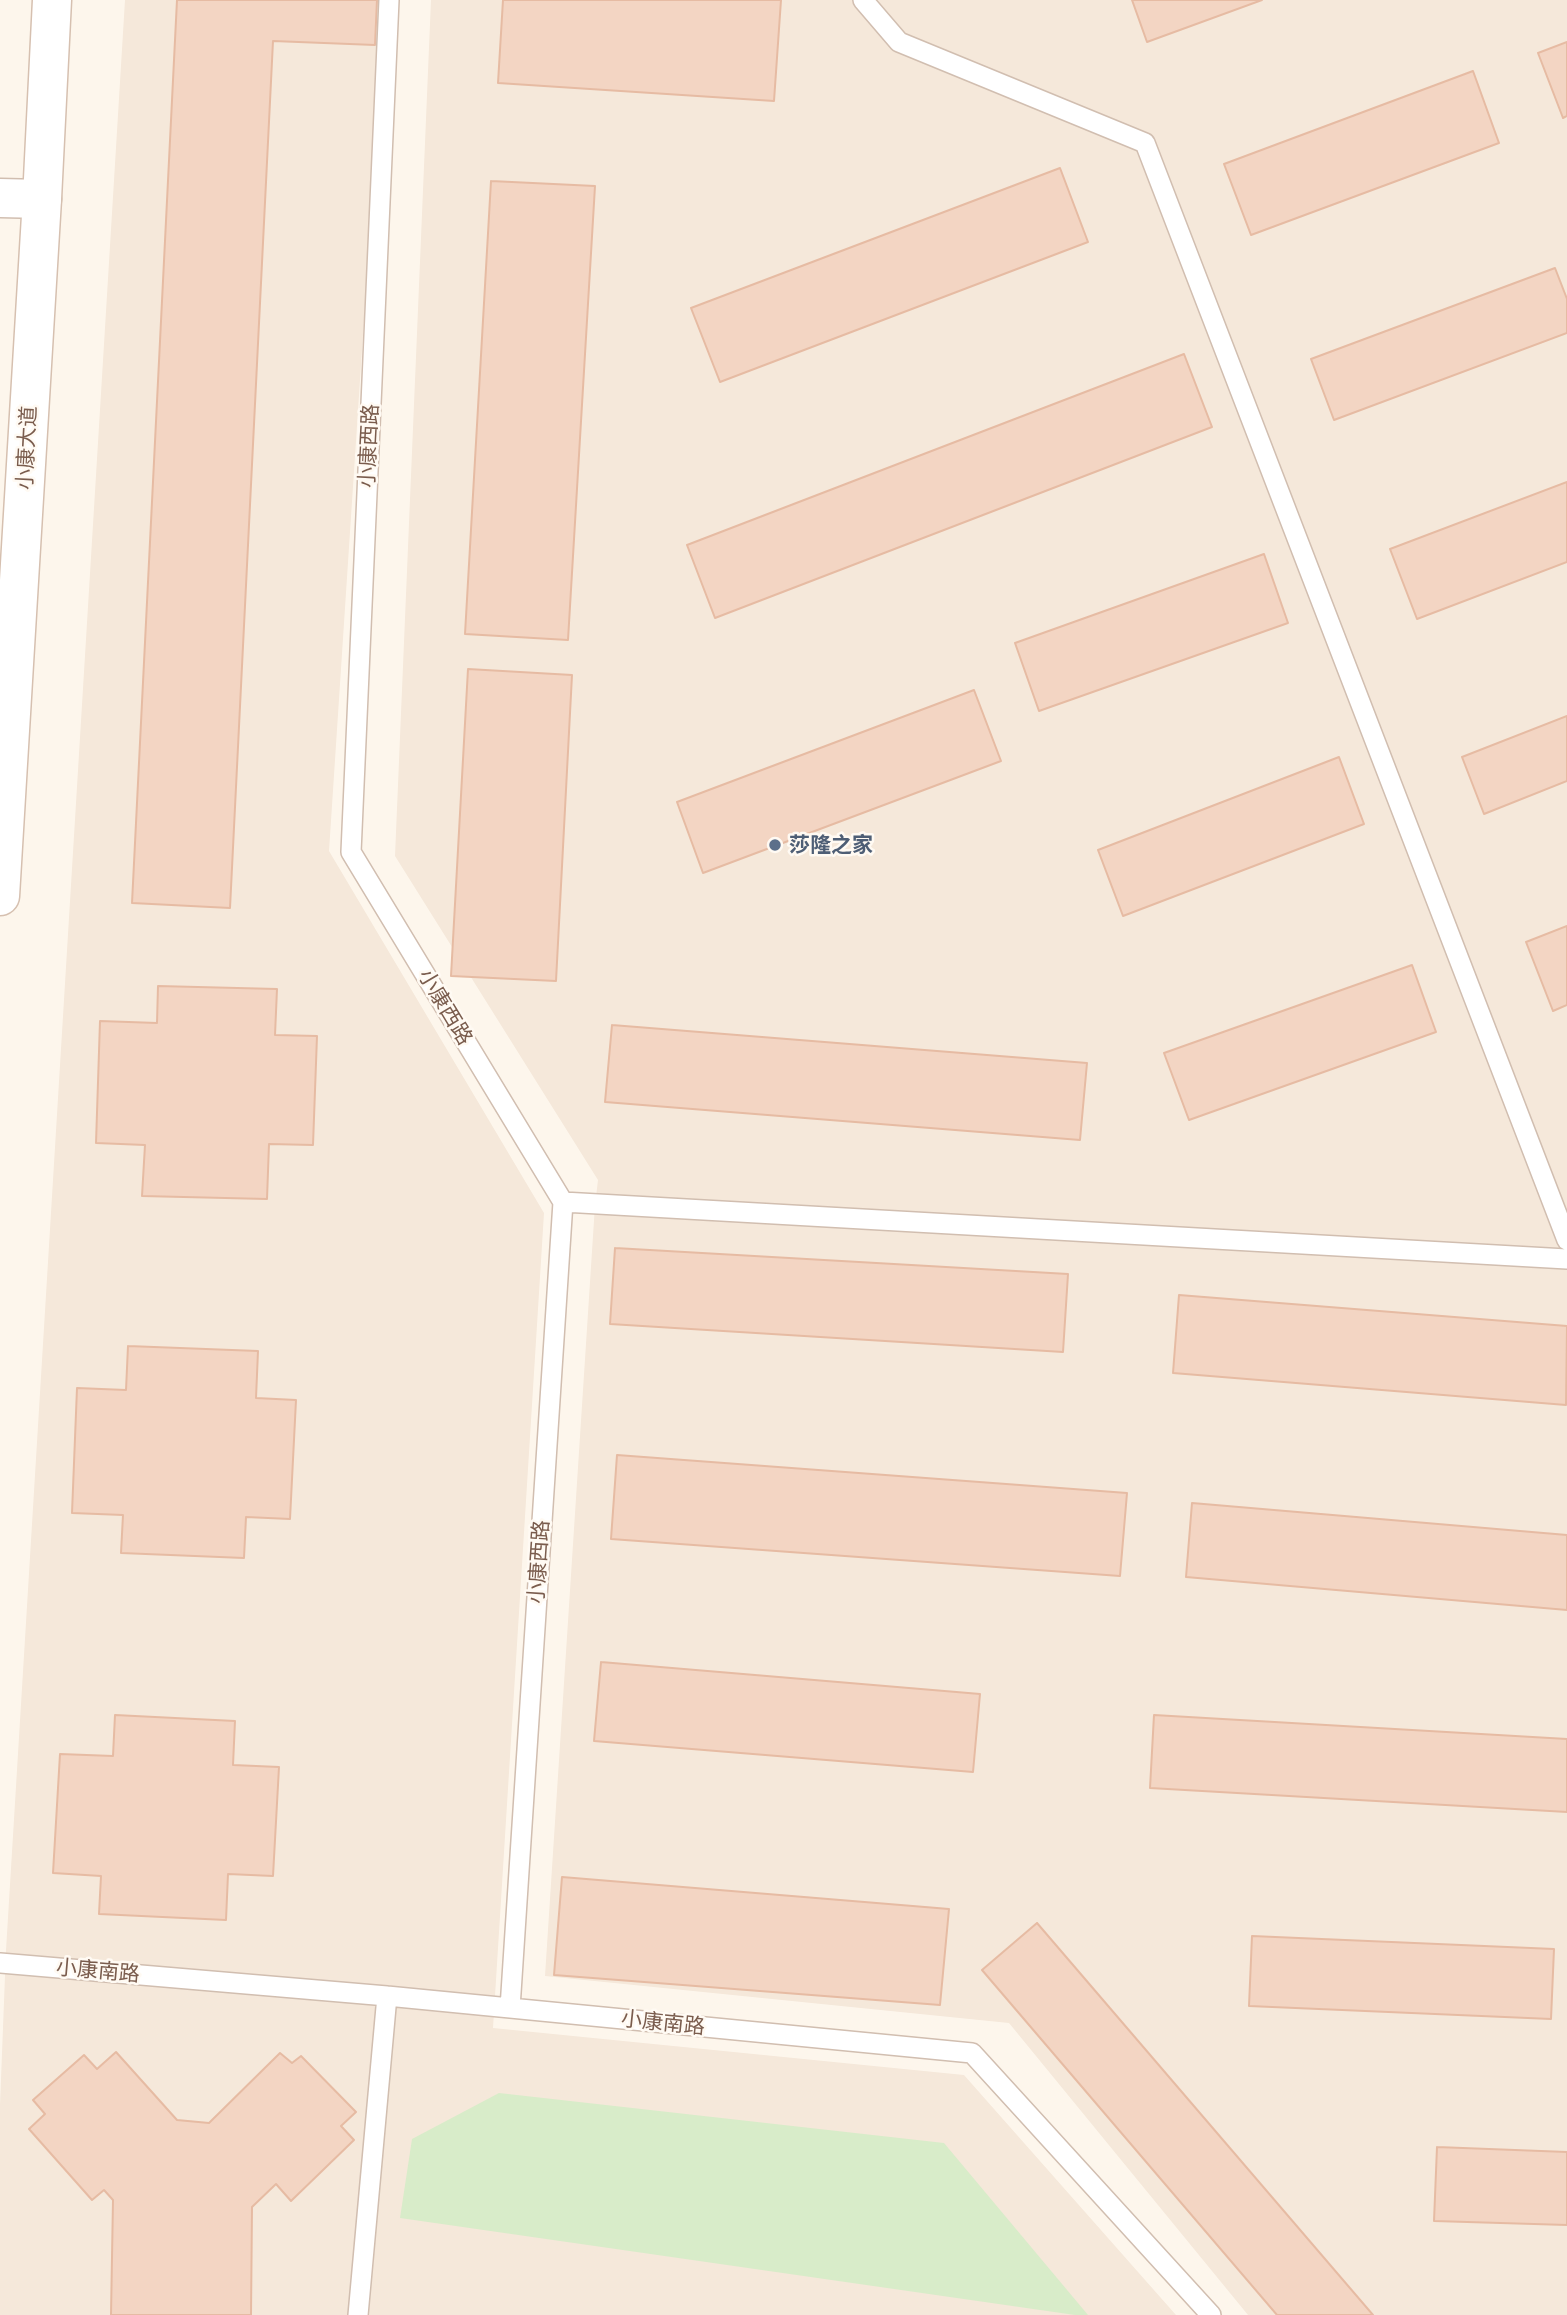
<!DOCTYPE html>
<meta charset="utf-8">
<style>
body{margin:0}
canvas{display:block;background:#fdf6ec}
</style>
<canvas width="1567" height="2315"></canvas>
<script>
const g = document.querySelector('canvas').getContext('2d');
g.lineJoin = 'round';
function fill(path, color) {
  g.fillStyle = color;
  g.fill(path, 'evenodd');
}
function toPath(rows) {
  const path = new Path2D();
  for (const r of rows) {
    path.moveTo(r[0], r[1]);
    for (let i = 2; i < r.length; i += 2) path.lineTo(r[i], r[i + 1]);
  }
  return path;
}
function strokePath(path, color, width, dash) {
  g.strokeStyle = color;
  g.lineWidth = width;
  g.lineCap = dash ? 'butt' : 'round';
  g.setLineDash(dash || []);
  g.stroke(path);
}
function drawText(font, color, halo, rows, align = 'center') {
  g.font = font + ' "Asap Condensed","Noto Sans SC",sans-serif';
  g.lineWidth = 5;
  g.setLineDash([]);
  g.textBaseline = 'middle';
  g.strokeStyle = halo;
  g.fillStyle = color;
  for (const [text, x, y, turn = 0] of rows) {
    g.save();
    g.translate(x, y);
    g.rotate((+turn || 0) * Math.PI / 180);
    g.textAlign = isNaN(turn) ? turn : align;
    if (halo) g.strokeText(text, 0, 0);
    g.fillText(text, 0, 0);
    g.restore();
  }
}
const residential = toPath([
 [125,0,385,0,329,851,544,1213,493,2028,964,2075,1176,2315,0,2315,0,2105,6,1950],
 [431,0,1567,0,1567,2315,1248,2315,1009,2023,545,1976,595,1205,598,1180,395,856]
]);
const green = toPath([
 [499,2093,944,2143,1088,2315,1075,2315,400,2218,412,2139]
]);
const building = toPath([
 [177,0,377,0,375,45,273,41,230,908,132,903,177,0],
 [503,0,781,0,774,101,498,83,503,0],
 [1132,0,1262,0,1147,42,1132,0],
 [1567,42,1567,116,1563,118,1538,53,1567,42],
 [1473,71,1499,143,1251,235,1224,164,1473,71],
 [1060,168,1088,242,720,382,691,308,1060,168],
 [491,181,595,186,568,640,465,634,491,181],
 [1555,268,1567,299,1567,333,1334,420,1311,359,1555,268],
 [1184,354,1212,427,715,618,687,545,1184,354],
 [1567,482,1567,562,1417,619,1390,549,1567,482],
 [1264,554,1288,623,1039,711,1015,643,1264,554],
 [468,669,572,675,556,981,451,976,468,669],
 [974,690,1001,761,703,873,677,802,974,690],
 [1567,716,1567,781,1484,814,1462,757,1567,716],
 [1339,757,1364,824,1123,916,1098,850,1339,757],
 [1567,926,1567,1005,1553,1011,1526,942,1567,926],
 [1412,965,1436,1032,1189,1120,1164,1053,1412,965],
 [158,986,277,989,275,1035,317,1036,313,1145,269,1144,267,1199,142,1196,145,1145,96,1143,100,1021,157,1023,158,986],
 [612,1025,1087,1063,1080,1140,605,1102,612,1025],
 [615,1248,1068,1274,1063,1352,610,1324,615,1248],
 [1179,1295,1567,1326,1566,1405,1173,1373,1179,1295],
 [128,1346,258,1351,256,1398,296,1400,290,1519,246,1517,244,1558,121,1553,123,1515,72,1513,77,1388,126,1390,128,1346],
 [617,1455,1127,1493,1120,1576,611,1539,617,1455],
 [1192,1503,1567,1535,1567,1610,1186,1577,1192,1503],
 [601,1662,980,1694,973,1772,594,1741,601,1662],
 [115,1715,235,1721,233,1765,279,1767,273,1876,228,1874,226,1920,99,1914,101,1876,53,1873,60,1754,113,1756,115,1715],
 [1154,1715,1567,1739,1567,1812,1150,1788,1154,1715],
 [562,1877,949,1909,940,2005,554,1975,562,1877],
 [1037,1923,1373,2315,1277,2315,982,1970,1037,1923],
 [1252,1936,1554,1949,1551,2019,1249,2006,1252,1936],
 [116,2052,177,2120,209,2123,280,2053,292,2063,301,2056,356,2112,341,2126,354,2140,291,2201,276,2184,252,2207,251,2315,111,2315,113,2200,104,2190,92,2200,29,2129,45,2114,33,2100,84,2055,97,2069,116,2052],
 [1437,2147,1567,2152,1567,2225,1434,2221,1437,2147]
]);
const lane = toPath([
 [389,0,351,852,563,1202,510,2008],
 [863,0,899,42,1145,143,1567,1240],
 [563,1202,1567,1259],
 [0,1963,387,1996,972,2053,1211,2315],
 [358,2315,387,1996]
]);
const street = toPath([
 [0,198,42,199]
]);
const secondary = toPath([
 [0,896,42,199,52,0]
]);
const markers = [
 [775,845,7,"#5c6f8a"]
];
const streetNames = [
 ["小康西路",369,446,-87],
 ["小康大道",27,448,-87],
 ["小康西路",445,1007,59],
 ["小康西路",539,1562,-86],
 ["小康南路",98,1971,5],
 ["小康南路",663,2023,6]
];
const serviceNames = [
 ["莎隆之家",789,845]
];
fill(residential, '#f5e8da');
fill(green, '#d8ecc9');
fill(building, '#f3d5c3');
strokePath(building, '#e6bba3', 2);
strokePath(lane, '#d1beb0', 22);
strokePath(street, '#d1beb0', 41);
strokePath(secondary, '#d6c0b0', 41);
strokePath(lane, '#fff', 19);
strokePath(street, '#fff', 38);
strokePath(secondary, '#fff', 38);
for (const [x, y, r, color] of markers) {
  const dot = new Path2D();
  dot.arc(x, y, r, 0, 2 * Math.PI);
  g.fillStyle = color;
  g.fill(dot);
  strokePath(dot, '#fffaf3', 2.5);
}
drawText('21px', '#7a5c4d', '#fffaf3', streetNames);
drawText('bold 21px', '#4e5e75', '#fffaf3', serviceNames, 'left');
</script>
